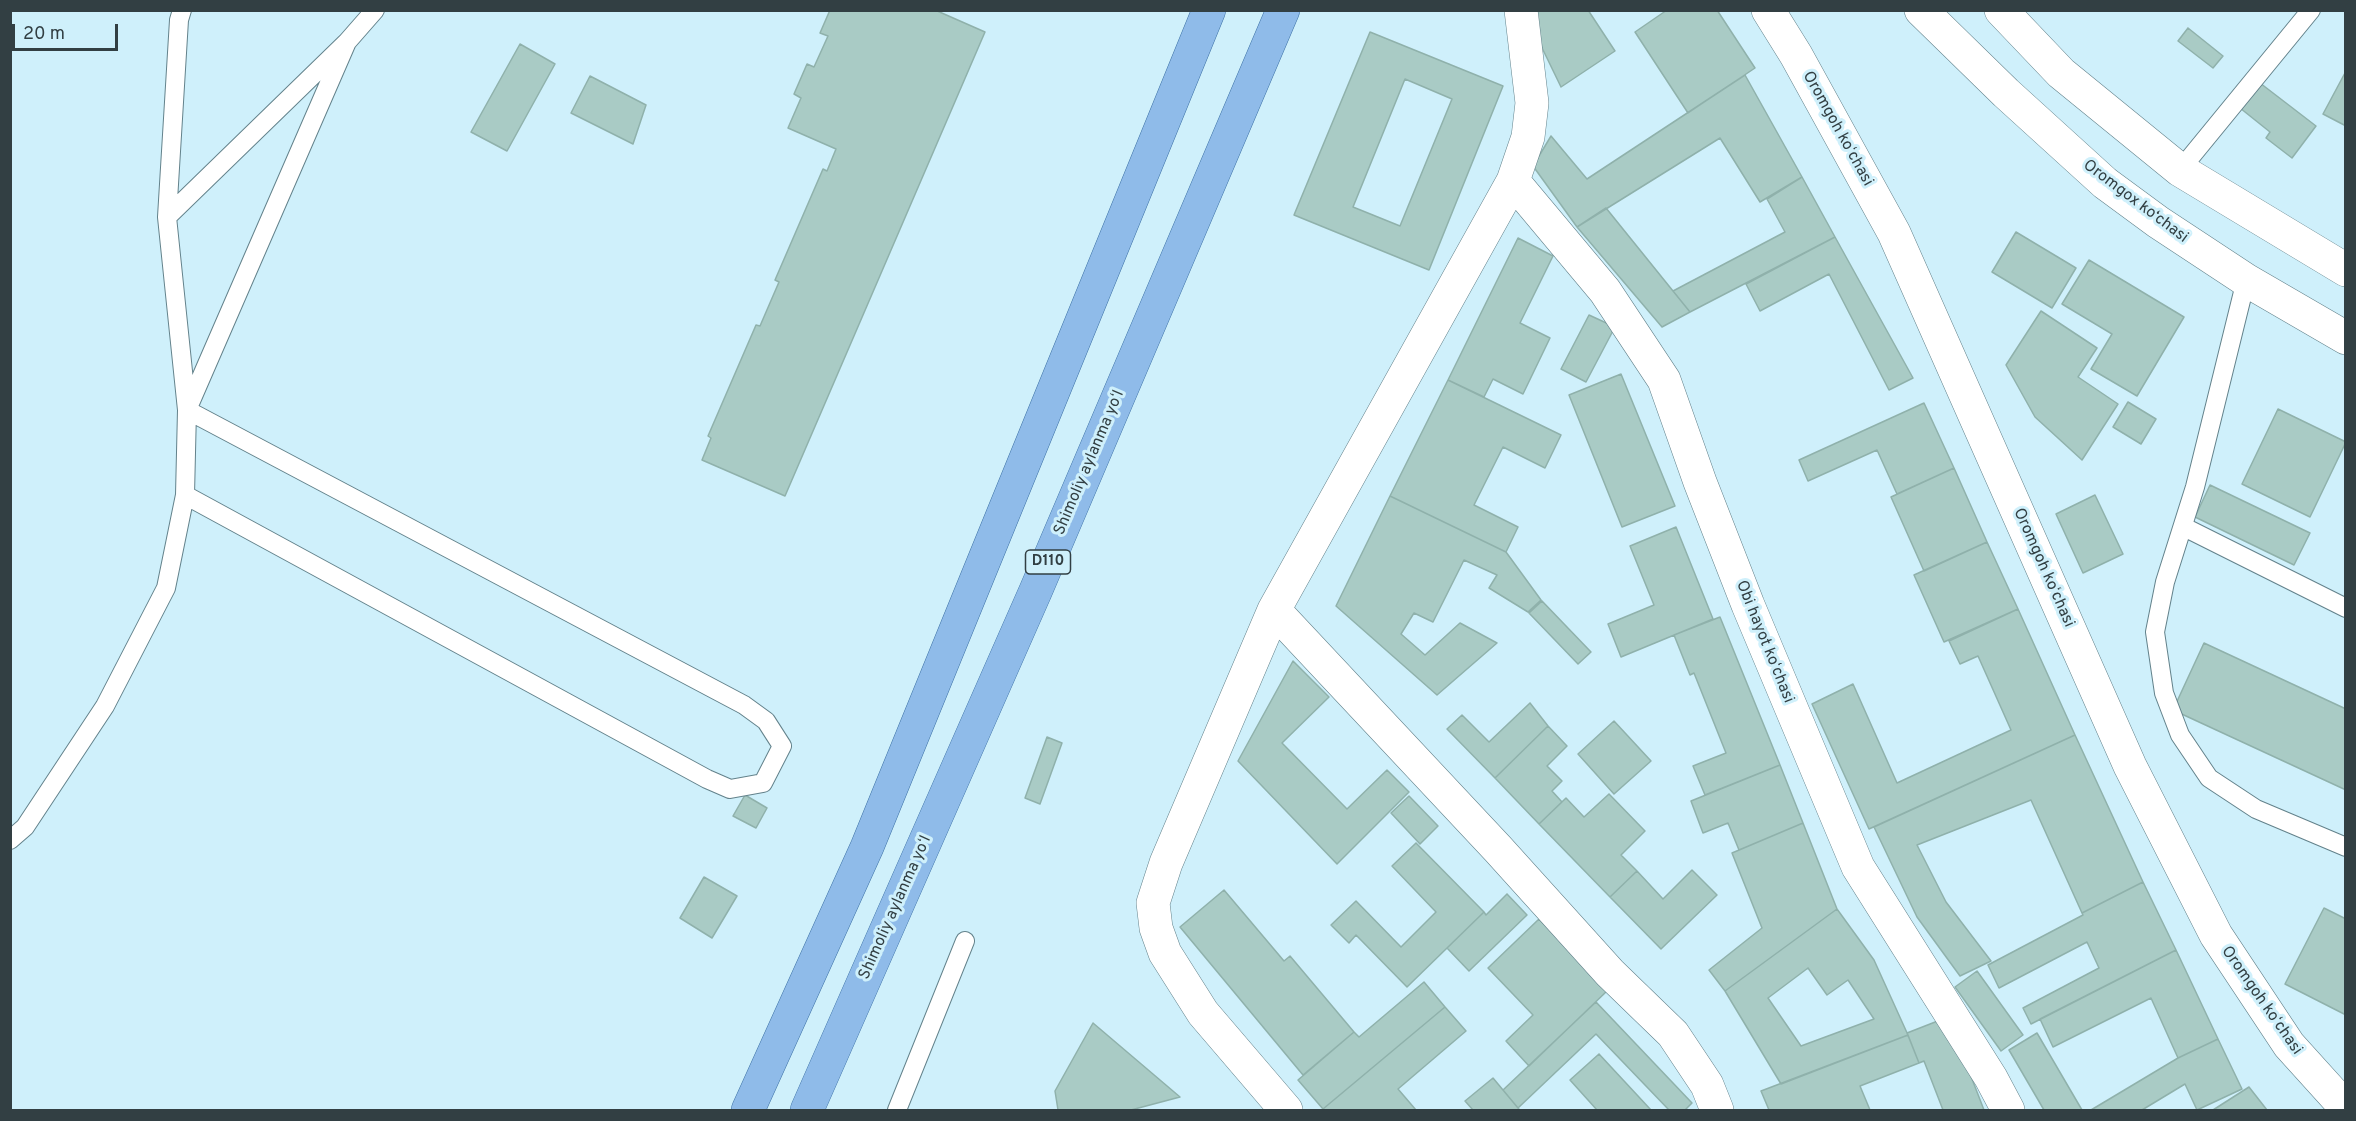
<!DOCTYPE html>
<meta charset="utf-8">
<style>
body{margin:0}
#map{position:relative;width:2356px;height:1121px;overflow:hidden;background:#cff0fb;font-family:Overpass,sans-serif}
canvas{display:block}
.frame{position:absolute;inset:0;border:12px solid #323f43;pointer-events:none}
.scale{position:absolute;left:12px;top:24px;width:106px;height:27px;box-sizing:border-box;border:3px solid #323f43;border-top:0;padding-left:8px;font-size:18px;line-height:21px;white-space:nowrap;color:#323f43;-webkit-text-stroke:4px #cff0fb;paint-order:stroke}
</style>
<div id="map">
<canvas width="2356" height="1121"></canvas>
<div class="frame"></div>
<div class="scale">20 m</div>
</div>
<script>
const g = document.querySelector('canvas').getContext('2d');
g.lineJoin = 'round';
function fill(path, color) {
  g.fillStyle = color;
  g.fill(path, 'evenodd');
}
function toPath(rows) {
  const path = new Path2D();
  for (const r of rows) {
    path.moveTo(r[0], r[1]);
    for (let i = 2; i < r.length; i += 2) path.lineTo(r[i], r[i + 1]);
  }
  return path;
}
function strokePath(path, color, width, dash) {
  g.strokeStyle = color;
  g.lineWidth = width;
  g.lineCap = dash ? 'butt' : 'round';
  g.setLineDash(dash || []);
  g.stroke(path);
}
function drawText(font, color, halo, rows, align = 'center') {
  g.font = font + ' Overpass,sans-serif';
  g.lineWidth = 6;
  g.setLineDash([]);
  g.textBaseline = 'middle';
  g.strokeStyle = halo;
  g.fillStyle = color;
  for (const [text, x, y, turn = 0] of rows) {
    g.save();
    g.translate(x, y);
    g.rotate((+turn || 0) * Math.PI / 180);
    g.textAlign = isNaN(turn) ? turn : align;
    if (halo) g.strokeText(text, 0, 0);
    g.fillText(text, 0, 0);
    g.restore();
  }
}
const building = toPath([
 [830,10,935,10,985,32,785,496,702,460,711,438,708,436,756,325,760,326,779,282,775,280,823,169,827,171,836,149,788,128,801,98,794,94,807,64,814,67,828,36,820,33,830,10],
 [1528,10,1588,10,1615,51,1561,87,1529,21,1528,10],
 [1667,10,1717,10,1755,68,1688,113,1635,32,1667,10],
 [2188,28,2223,56,2213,68,2178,41,2188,28],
 [1370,32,1503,86,1429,270,1294,215,1370,32],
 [1405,79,1452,99,1400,226,1353,207,1405,79],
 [520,44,555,64,507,151,471,132,520,44],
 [2346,71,2346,126,2323,114,2346,71],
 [1745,75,1802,177,1760,202,1720,138,1577,227,1533,166,1551,136,1587,179,1745,75],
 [590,76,646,105,633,144,571,113,590,76],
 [2260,83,2316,126,2292,158,2266,138,2270,132,2240,108,2260,83],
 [1802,177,1835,237,1690,312,1673,291,1785,232,1767,199,1802,177],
 [1606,208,1673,291,1690,312,1662,327,1577,227,1606,208],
 [2016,232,2076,268,2052,308,1992,272,2016,232],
 [1835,237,1913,378,1889,390,1829,274,1760,311,1746,284,1835,237],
 [1518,238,1553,256,1520,323,1550,338,1523,394,1493,379,1484,397,1448,380,1518,238],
 [2089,260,2184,317,2137,396,2091,369,2112,334,2062,304,2089,260],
 [2041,311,2097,348,2078,377,2118,404,2082,460,2035,417,2006,365,2041,311],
 [1589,315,1615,327,1586,382,1561,369,1589,315],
 [1621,374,1675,506,1622,527,1569,395,1621,374],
 [1448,380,1561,435,1545,468,1503,447,1474,505,1518,527,1506,552,1390,496,1448,380],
 [2128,402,2156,419,2141,444,2113,427,2128,402],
 [1924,403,1954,468,1897,494,1877,450,1808,481,1799,460,1924,403],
 [2278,409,2346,442,2310,517,2242,484,2278,409],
 [1954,468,1987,542,1924,571,1891,497,1954,468],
 [2210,485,2310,533,2294,565,2195,517,2210,485],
 [2095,495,2123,554,2083,573,2056,514,2095,495],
 [1390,496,1506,552,1541,600,1528,612,1489,588,1497,575,1464,560,1433,622,1414,613,1401,634,1425,655,1460,623,1497,643,1437,695,1336,606,1390,496],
 [1676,527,1713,619,1621,657,1608,624,1654,605,1630,546,1676,527],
 [1987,542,2018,609,1944,642,1914,575,1987,542],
 [1542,601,1591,652,1578,664,1529,613,1542,601],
 [2018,609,2075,735,1869,829,1812,704,1853,684,1897,783,2011,730,1978,656,1960,664,1949,641,2018,609],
 [1720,617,1780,765,1705,795,1693,766,1726,753,1694,673,1690,675,1674,635,1720,617],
 [2204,643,2346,709,2346,790,2173,710,2204,643],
 [1293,661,1329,697,1282,743,1347,809,1387,770,1409,792,1337,864,1238,761,1293,661],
 [1530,703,1548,726,1495,778,1447,729,1462,715,1489,742,1530,703],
 [1614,721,1651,761,1614,794,1578,754,1614,721],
 [1548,726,1567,746,1547,766,1562,781,1552,791,1562,802,1539,824,1495,778,1548,726],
 [2075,735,2143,882,2082,913,2031,800,1917,845,1946,902,1991,961,1960,976,1917,917,1874,827,2075,735],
 [1047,737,1062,743,1040,804,1025,798,1047,737],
 [1780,765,1803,823,1739,850,1728,823,1703,833,1691,801,1780,765],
 [1609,794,1645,831,1621,855,1637,871,1610,897,1539,824,1566,798,1584,817,1609,794],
 [745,795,767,808,756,828,733,816,745,795],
 [1409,796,1438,826,1420,844,1391,813,1409,796],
 [1803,823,1837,909,1725,991,1709,970,1762,928,1732,853,1803,823],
 [1416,843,1484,912,1407,987,1356,935,1349,943,1331,925,1356,901,1401,947,1436,912,1392,866,1416,843],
 [1692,870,1717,895,1661,949,1610,897,1637,871,1663,899,1692,870],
 [704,877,737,896,712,938,680,918,704,877],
 [2143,882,2176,950,2031,1024,2023,1008,2099,968,2087,942,1999,988,1988,965,2083,915,2082,913,2143,882],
 [1224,890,1284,961,1290,956,1354,1032,1303,1075,1180,927,1224,890],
 [1507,894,1527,915,1469,971,1447,948,1484,912,1486,915,1507,894],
 [2324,908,2346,919,2346,1015,2285,984,2324,908],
 [1837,909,1874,960,1908,1035,1781,1084,1725,991,1837,909],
 [1808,968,1827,995,1848,980,1874,1019,1801,1046,1768,998,1808,968],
 [1539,919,1607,991,1529,1066,1506,1041,1533,1015,1488,968,1539,919],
 [2176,950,2218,1039,2178,1058,2151,998,2053,1047,2040,1019,2176,950],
 [1977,971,2023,1035,2001,1051,1955,987,1977,971],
 [1424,982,1445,1007,1323,1109,1298,1080,1354,1032,1359,1037,1424,982],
 [1596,1002,1692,1103,1685,1110,1669,1110,1596,1034,1518,1108,1503,1090,1596,1002],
 [1445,1007,1466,1031,1398,1089,1416,1110,1324,1110,1323,1109,1445,1007],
 [1948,1017,1984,1110,1943,1110,1924,1061,1919,1063,1907,1033,1948,1017],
 [1093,1023,1180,1097,1131,1110,1058,1110,1055,1091,1093,1023],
 [2037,1033,2082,1110,2044,1110,2009,1050,2037,1033],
 [1908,1035,1919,1063,1860,1086,1870,1110,1769,1110,1761,1091,1908,1035],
 [2218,1039,2242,1089,2197,1110,2185,1084,2142,1110,2091,1110,2178,1058,2218,1039],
 [1599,1054,1651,1110,1597,1110,1570,1080,1599,1054],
 [1493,1078,1518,1108,1520,1110,1473,1110,1465,1101,1493,1078],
 [2249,1087,2267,1110,2213,1110,2249,1087]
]);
const lane = toPath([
 [2180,170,2311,10],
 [167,217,347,42,375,10],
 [2246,280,2195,487,2165,582,2155,632,2164,693,2180,735,2209,778,2256,809,2346,847],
 [185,495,707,779,730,789,763,783,782,746,766,721,744,705,187,410,347,42],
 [2184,527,2346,608],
 [10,840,25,827,105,706,166,588,185,495,187,410,167,217,179,20,182,10],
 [897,1110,965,941]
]);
const street = toPath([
 [1513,181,1605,291,1664,380,1700,482,1748,605,1858,867,1991,1078,2008,1110],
 [1274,610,1498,849,1610,973,1673,1034,1707,1085,1717,1110],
 [1286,1110,1203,1013,1165,953,1156,928,1153,903,1166,863,1274,610,1513,181,1528,137,1532,103,1521,10]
]);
const secondary = toPath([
 [1768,10,1796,55,1894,233,2130,766,2216,935,2289,1045,2346,1108],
 [1921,10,2006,93,2105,183,2158,222,2246,280,2346,338],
 [2001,10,2061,73,2180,170,2346,270]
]);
const primary = toPath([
 [748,1110,867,847,1209,10],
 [807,1110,1036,590,1283,10]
]);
const shields = [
 [1048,562,45]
];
const shieldNames = [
 ["D110",1048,562]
];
const streetNames = [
 ["Oromgoh koʻchasi",1837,129,61],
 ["Oromgox ko‘chasi",2135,202,37],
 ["Shimoliy aylanma yoʻl",1090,463,-67],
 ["Oromgoh koʻchasi",2043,568,66],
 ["Obi hayot koʻchasi",1764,642,68],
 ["Shimoliy aylanma yoʻl",896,908,-66],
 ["Oromgoh koʻchasi",2261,1001,55]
];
fill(building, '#a9cbc5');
strokePath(building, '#8fb1ab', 1.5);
strokePath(lane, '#63828b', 20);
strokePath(street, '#63828b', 34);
strokePath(secondary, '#63828b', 34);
strokePath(primary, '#3e72a6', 34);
strokePath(lane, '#fff', 18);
strokePath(street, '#fff', 33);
strokePath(secondary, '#fff', 33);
strokePath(primary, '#8fbbe9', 33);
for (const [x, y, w] of shields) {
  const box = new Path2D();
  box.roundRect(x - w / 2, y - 12, w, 24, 4.5);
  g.fillStyle = '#cff0fb';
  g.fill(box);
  strokePath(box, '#323f43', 1.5);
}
drawText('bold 15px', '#323f43', null, shieldNames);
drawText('16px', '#323f43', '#cff0fb', streetNames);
</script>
